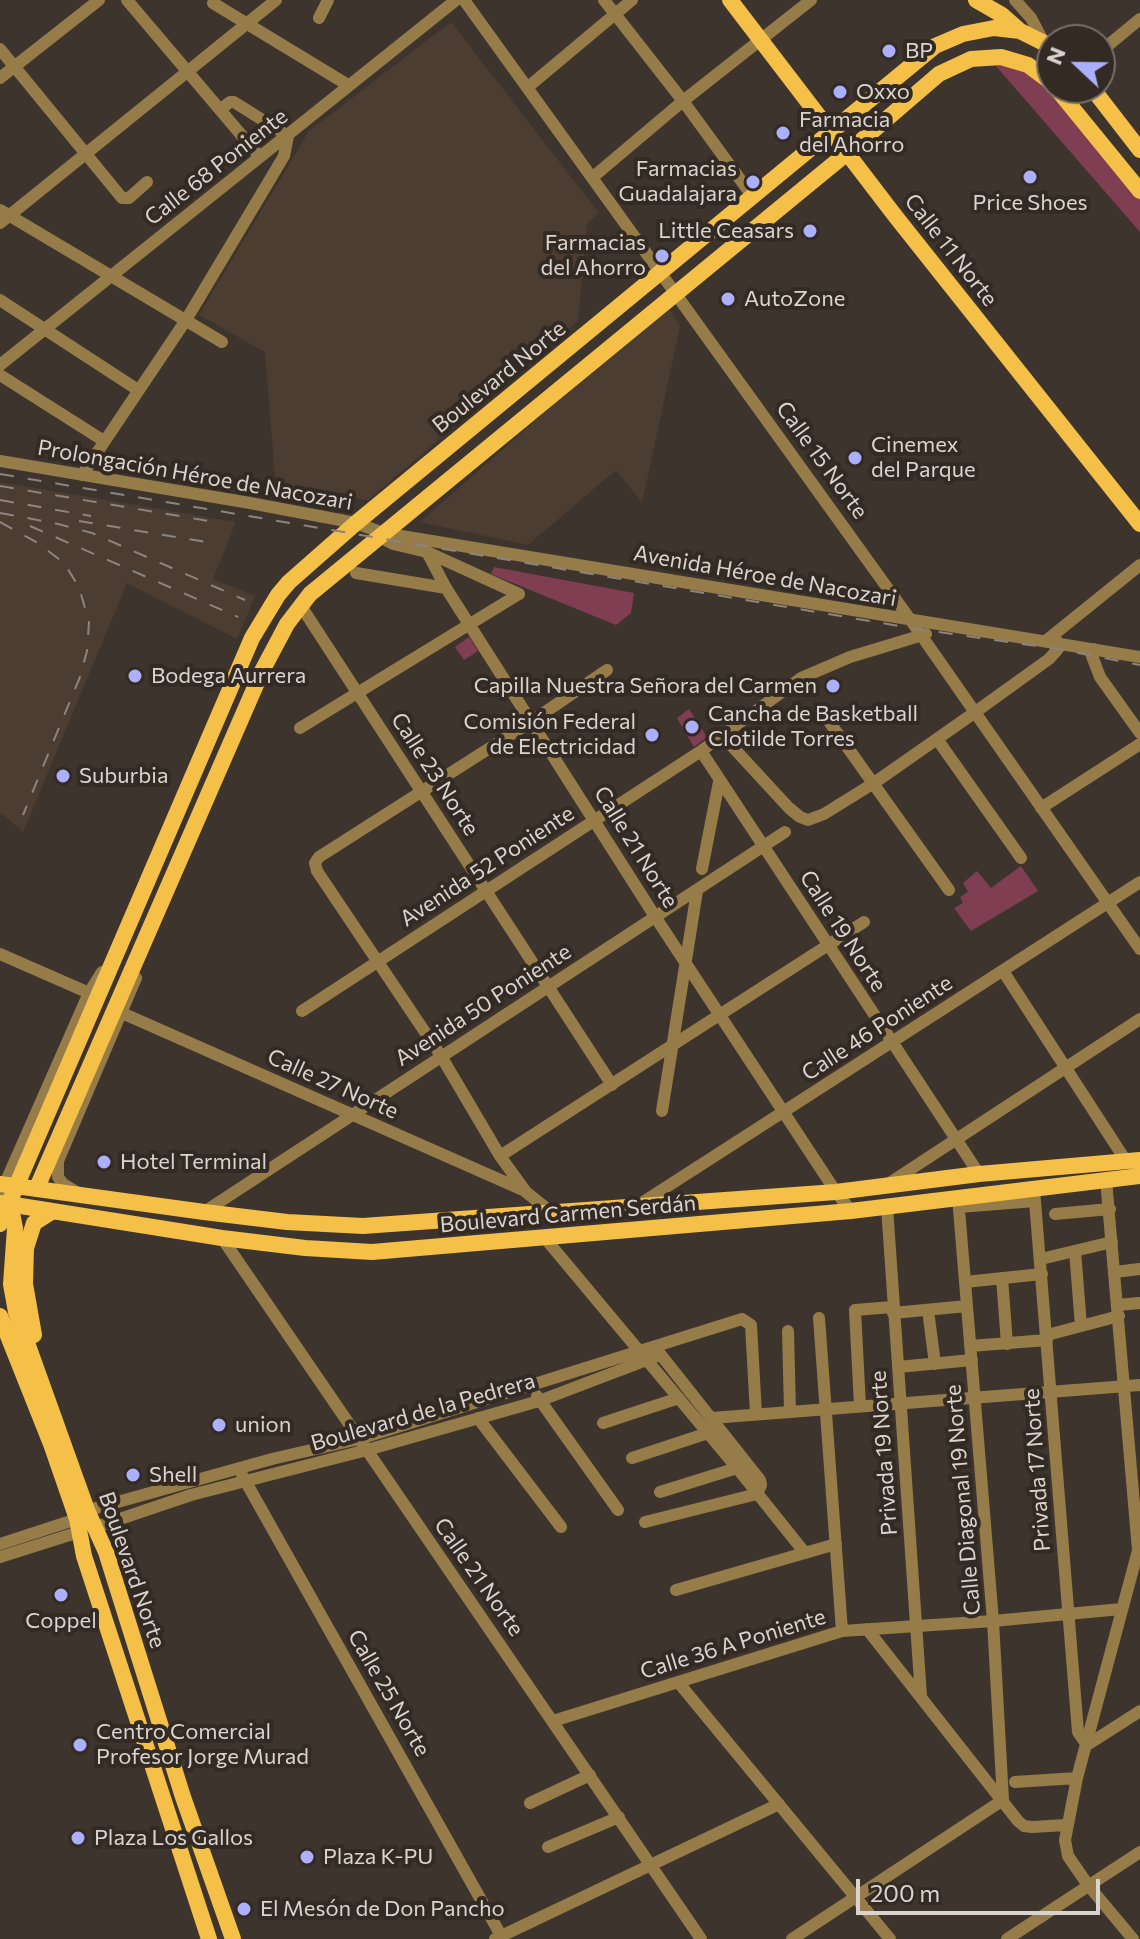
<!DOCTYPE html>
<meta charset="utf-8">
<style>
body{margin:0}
#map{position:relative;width:1140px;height:1939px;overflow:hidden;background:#3e342e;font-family:Commissioner,sans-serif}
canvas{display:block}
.north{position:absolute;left:1036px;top:24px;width:80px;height:80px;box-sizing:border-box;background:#332a24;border:2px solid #766e68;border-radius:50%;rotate:292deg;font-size:22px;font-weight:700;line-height:32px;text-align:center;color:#dad4cf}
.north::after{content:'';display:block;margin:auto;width:28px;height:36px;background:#acaffb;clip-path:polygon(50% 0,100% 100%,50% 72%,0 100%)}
.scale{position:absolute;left:856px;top:1879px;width:244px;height:36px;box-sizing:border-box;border:4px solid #dad4cf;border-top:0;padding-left:10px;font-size:24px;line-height:28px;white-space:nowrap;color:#dad4cf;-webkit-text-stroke:6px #332a24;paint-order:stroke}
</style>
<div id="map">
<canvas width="1140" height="1939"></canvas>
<div class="north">N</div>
<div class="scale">200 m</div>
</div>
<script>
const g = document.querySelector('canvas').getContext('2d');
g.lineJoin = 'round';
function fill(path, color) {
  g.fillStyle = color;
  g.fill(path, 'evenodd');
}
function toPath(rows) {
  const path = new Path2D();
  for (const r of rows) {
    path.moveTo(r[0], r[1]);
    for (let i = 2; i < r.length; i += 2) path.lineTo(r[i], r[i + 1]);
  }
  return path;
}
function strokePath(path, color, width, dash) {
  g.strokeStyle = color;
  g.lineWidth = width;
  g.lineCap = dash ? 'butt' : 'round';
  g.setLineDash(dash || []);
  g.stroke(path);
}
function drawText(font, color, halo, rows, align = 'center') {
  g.font = font + ' Commissioner,sans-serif';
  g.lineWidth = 8;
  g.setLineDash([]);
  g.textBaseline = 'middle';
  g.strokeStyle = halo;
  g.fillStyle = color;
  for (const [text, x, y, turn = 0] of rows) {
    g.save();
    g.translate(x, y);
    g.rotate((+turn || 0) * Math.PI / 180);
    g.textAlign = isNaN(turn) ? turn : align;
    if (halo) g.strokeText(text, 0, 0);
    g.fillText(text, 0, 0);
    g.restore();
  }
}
const built = toPath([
 [451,22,599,213,587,224,578,321,368,500,276,489,265,352,199,315,309,131],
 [667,305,680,326,642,503,616,470,528,545,420,522],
 [0,482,236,522,213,579,255,596,237,639,127,583,23,832,0,812]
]);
const green = toPath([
 [995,65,1015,66,1048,87,1140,198,1140,232],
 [494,567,634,593,631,613,616,625,491,574],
 [469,637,478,651,464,660,455,647],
 [689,709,707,737,694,747,677,718],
 [1021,866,1038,891,971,931,954,908,963,903,960,897,968,892,963,883,977,871,991,888]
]);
const minor = toPath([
 [127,0,260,157],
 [464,0,912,622,1140,949],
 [604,0,683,101,753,197],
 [1015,0,1031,18,1043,41],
 [213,3,348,85],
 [319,18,328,0],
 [0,49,122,198,129,198,147,182],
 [1100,52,1140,19],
 [0,78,99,0],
 [528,87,632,0],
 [593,177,683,101,811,0],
 [0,210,222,342],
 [0,223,276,0],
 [0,300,138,390],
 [0,365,456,0],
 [0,375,104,441],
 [0,461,250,503,356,523,383,533,1140,657],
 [82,475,186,320,284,156,288,136,234,102,230,102,221,109],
 [378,536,393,544,427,552,519,594],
 [427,552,446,588,656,918,836,1192,851,1211],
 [356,573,446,588],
 [301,606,612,1085],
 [1047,640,1140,565],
 [1094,649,1092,656,1100,677,1140,733],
 [823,713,949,890],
 [300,728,519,594],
 [937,739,1021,858],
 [729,743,789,808,800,817,808,820,824,814,874,783,974,713,1049,659,1058,649,1058,642],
 [701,751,979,1174],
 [1041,808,1140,744],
 [702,869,719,782],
 [0,954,96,996],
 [1003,971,1126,1161],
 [302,1011,701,751,801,678,850,657,926,634],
 [122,1013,523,1190],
 [662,1111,697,891],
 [500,1156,864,922],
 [1106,1180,1138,1550],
 [888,1184,1140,1019],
 [1034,1189,1078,1732,1087,1745,1140,1711],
 [78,1193,63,1184,58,1177,58,1161,136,978],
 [0,1195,89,993,102,972],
 [958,1197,993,1621,1003,1800],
 [637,1206,1140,882],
 [887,1207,921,1696],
 [959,1207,1035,1201],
 [204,1212,785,832],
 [552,1213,526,1192,500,1156,441,1056,317,871,315,863,319,857,532,721,607,670],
 [1055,1214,1110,1209],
 [544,1237,737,1468,805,1553],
 [222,1238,701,1939],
 [1075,1251,1081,1326],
 [1041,1259,1112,1242],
 [1115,1272,1139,1269],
 [1002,1278,1007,1344],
 [965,1282,1042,1274],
 [1118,1305,1139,1303],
 [928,1310,935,1364],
 [893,1313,967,1306],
 [819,1318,842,1631],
 [788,1331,790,1411],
 [1047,1335,1119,1316],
 [970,1346,1047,1340],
 [657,1350,760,1480,761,1485,757,1494],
 [898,1367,972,1360],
 [537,1396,618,1510],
 [860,1406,855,1310,892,1307],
 [478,1418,561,1527],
 [712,1418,1140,1385],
 [603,1423,679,1398],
 [632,1458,708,1433],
 [242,1475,503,1939],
 [660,1492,737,1468],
 [96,1508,272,1459,359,1439,742,1319,751,1325,756,1414],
 [645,1522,757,1494],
 [102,1525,191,1495,367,1450,539,1401,660,1355],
 [0,1544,77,1519],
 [0,1557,79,1532],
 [676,1590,836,1544],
 [867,1629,1018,1821,1024,1826,1032,1827,1066,1825],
 [678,1682,890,1939],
 [553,1721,842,1631,993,1621,1121,1609],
 [1015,1782,1077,1778],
 [530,1803,590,1775],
 [548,1847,619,1817],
 [495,1939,779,1804],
 [792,1939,1003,1800],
 [1007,1939,1140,1852],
 [1133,1939,1088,1885,1068,1856,1065,1840,1077,1778,1140,1543]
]);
const major = toPath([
 [730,0,896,217,1140,524],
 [976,0,1002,15,1019,30],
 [1056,88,1140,191],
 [1092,88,1140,150],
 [39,1183,262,671,287,624,310,594,847,153,939,74,971,59,1001,57,1028,65,1052,83],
 [0,1184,204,1212,287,1222,363,1226,836,1192,979,1174,1140,1160],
 [2,1203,222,1238,305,1248,372,1252,851,1211,1140,1176],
 [12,1213,15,1228,11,1284,16,1312,87,1510,106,1552,183,1797,233,1939],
 [0,1224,252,638,278,595,289,582,356,523,935,46,963,34,994,28,1020,31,1052,47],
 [0,1316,51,1444,77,1519,84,1556,209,1939],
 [34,1335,25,1284,26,1248,34,1223,53,1211]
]);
const rail = toPath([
 [0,474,917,629,1058,649,1140,665],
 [0,486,215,522],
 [0,500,91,516],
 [0,513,54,523,92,533,245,600],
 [79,521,212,543],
 [0,522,38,543,64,563,79,587,89,622,87,651,80,677,23,815],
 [30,526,238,617]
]);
const markers = [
 [889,51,8,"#acaffb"],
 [840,92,8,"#acaffb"],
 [783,133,8,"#acaffb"],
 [1030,177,8,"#acaffb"],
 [753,182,8,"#acaffb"],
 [810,231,8,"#acaffb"],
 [662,256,8,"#acaffb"],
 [728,299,8,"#acaffb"],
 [855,458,8,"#acaffb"],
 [135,676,8,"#acaffb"],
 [833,686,8,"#acaffb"],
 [692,727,8,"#acaffb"],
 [652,735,8,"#acaffb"],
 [63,776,8,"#acaffb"],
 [104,1162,8,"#acaffb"],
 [219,1425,8,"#acaffb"],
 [133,1475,8,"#acaffb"],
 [61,1595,8,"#acaffb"],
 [80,1745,8,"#acaffb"],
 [78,1838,8,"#acaffb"],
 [307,1857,8,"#acaffb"],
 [244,1909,8,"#acaffb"]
];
const poiNames = [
 ["BP",905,51],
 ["Oxxo",856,92],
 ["Farmacia",799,120],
 ["del Ahorro",799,145],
 ["Farmacias",737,169,"right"],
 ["Guadalajara",737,194,"right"],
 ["Price Shoes",1030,203,"center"],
 ["Little Ceasars",794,231,"right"],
 ["Farmacias",646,243,"right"],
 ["del Ahorro",646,268,"right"],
 ["AutoZone",744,299],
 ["Cinemex",871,445],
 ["del Parque",871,470],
 ["Bodega Aurrera",151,676],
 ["Capilla Nuestra Señora del Carmen",817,686,"right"],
 ["Cancha de Basketball",708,714],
 ["Clotilde Torres",708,739],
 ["Comisión Federal",636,722,"right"],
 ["de Electricidad",636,747,"right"],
 ["Suburbia",79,776],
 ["Hotel Terminal",120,1162],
 ["union",235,1425],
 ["Shell",149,1475],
 ["Coppel",61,1621,"center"],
 ["Centro Comercial",96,1732],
 ["Profesor Jorge Murad",96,1757],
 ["Plaza Los Gallos",94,1838],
 ["Plaza K-PU",323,1857],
 ["El Mesón de Don Pancho",260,1909]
];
const streetNames = [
 ["Calle 68 Poniente",216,167,-38],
 ["Calle 11 Norte",951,250,52],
 ["Boulevard Norte",499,377,-39],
 ["Calle 15 Norte",822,460,54],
 ["Prolongación Héroe de Nacozari",195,475,10],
 ["Avenida Héroe de Nacozari",765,576,10],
 ["Calle 23 Norte",435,774,57],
 ["Calle 21 Norte",636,847,58],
 ["Avenida 52 Poniente",487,866,-33],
 ["Calle 19 Norte",843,931,57],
 ["Avenida 50 Poniente",483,1005,-33],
 ["Calle 46 Poniente",877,1028,-33],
 ["Calle 27 Norte",333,1084,24],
 ["Boulevard Carmen Serdán",568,1214,-5],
 ["Boulevard de la Pedrera",423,1412,-16],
 ["Privada 19 Norte",884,1453,-94],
 ["Privada 17 Norte",1037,1470,-94],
 ["Calle Diagonal 19 Norte",963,1500,-95],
 ["Boulevard Norte",132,1570,71],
 ["Calle 21 Norte",479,1577,55],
 ["Calle 36 A Poniente",733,1644,-17],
 ["Calle 25 Norte",389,1693,60]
];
fill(built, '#4c3d32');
fill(green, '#7f3e51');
strokePath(minor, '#967c48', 12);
strokePath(major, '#f5c048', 16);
strokePath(rail, '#8c847e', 2, [14, 14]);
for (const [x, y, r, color] of markers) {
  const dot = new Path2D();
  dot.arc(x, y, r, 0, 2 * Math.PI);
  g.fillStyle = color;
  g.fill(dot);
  strokePath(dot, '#332a24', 3);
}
drawText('22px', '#dad4cf', '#332a24', poiNames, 'left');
drawText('22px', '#dad4cf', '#332a24', streetNames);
</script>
